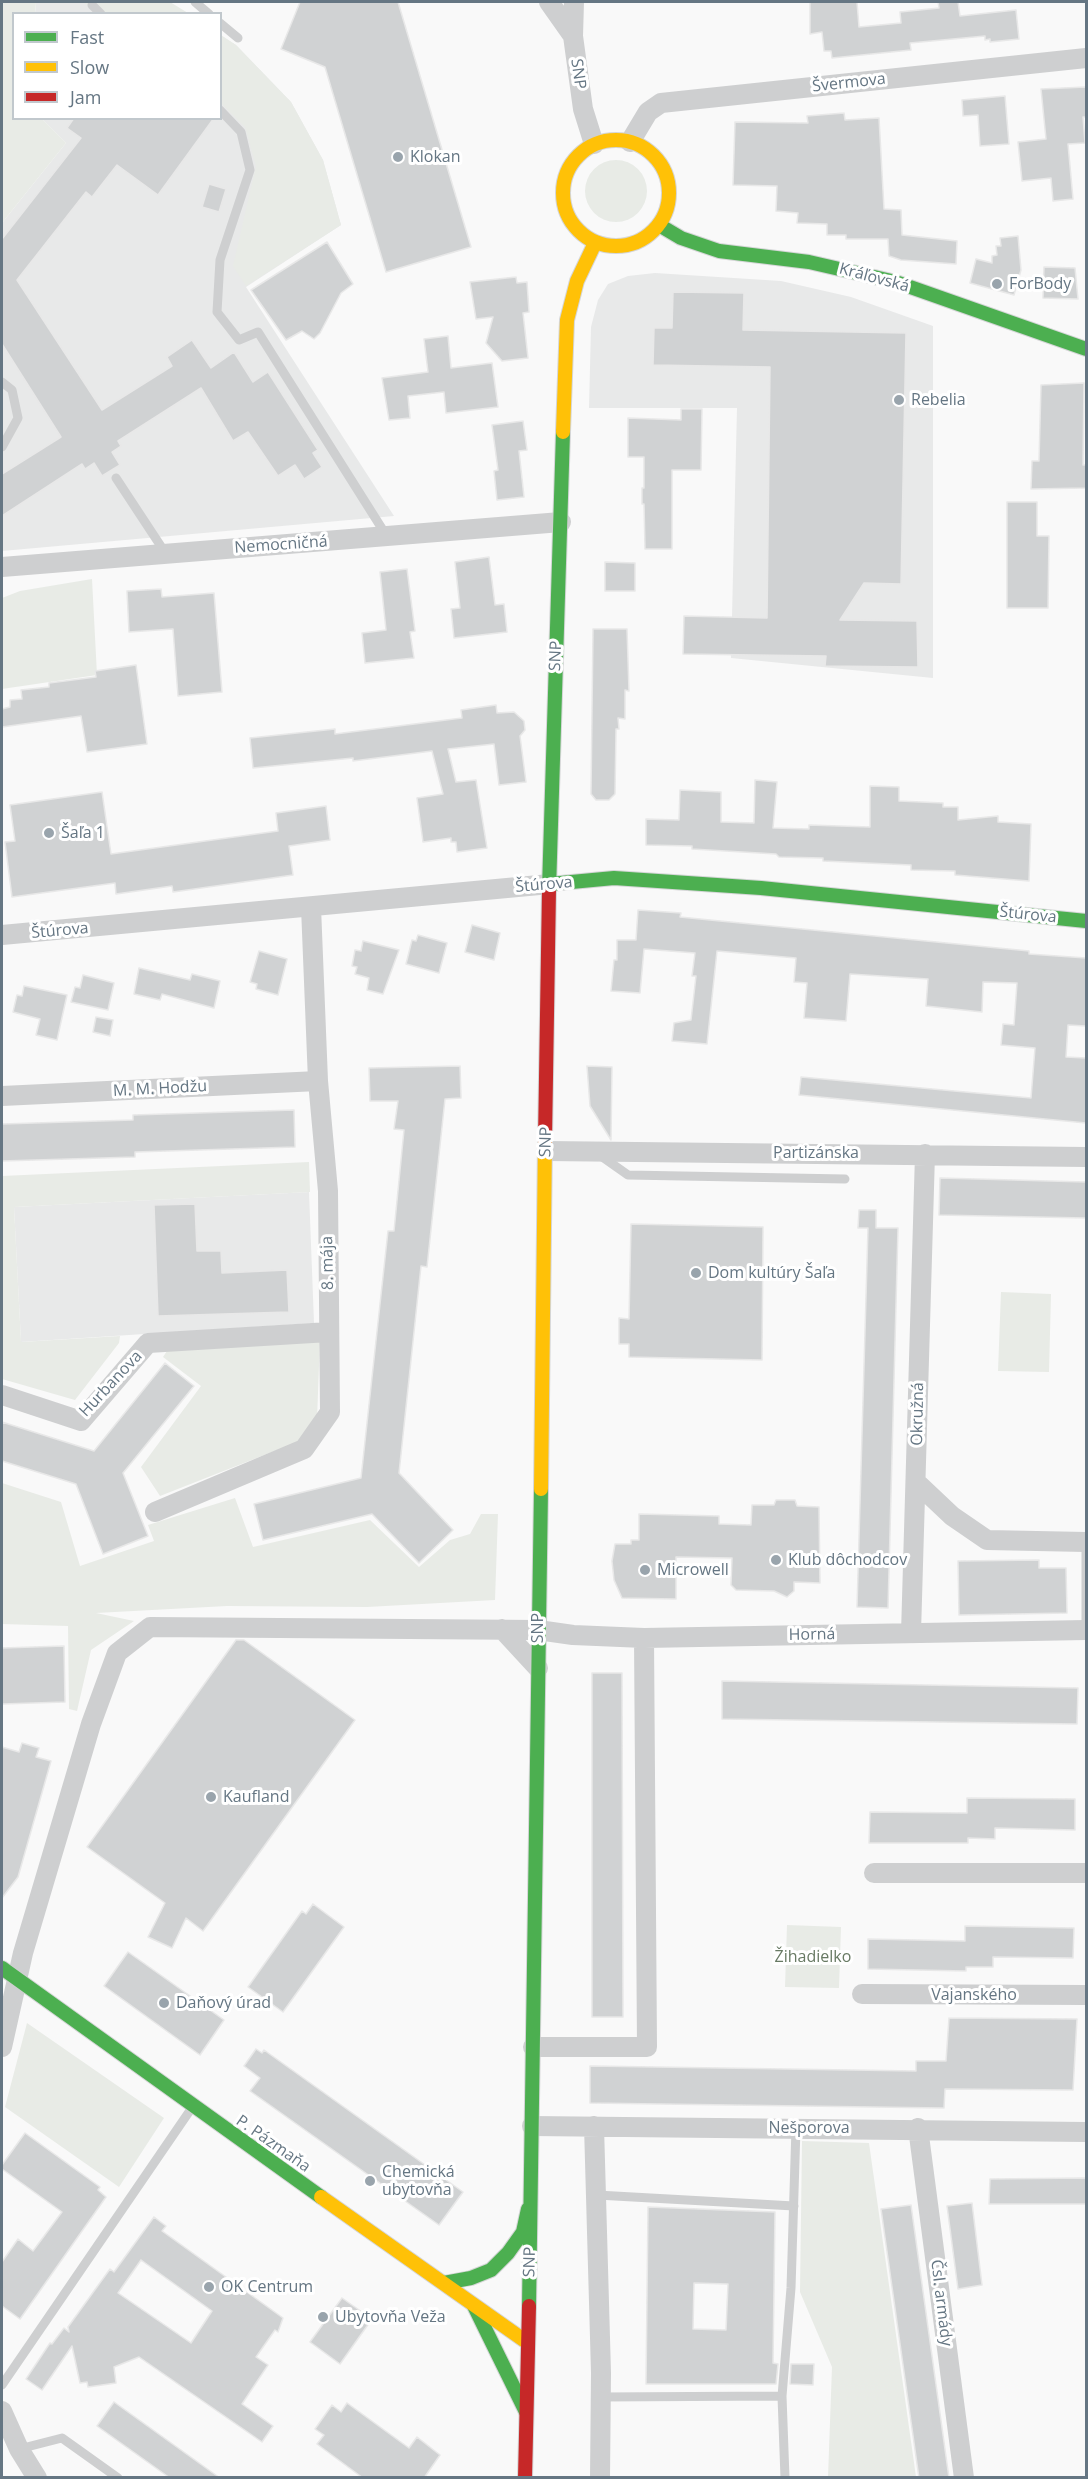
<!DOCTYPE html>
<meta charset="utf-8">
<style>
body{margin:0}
#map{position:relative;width:1088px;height:2479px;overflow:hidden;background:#f9f9f9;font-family:"Open Sans",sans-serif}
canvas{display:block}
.frame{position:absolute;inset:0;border:3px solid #657683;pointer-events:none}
.legend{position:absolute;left:12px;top:12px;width:210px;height:108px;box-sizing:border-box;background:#fff;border:2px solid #c1c8cd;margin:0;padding:8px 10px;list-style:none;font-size:18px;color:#657683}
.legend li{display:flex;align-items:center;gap:12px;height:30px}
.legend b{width:30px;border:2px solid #c1c8cd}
</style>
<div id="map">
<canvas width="1088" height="2479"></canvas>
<div class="frame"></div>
<ul class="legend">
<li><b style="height:8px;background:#4caf50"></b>Fast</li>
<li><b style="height:8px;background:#ffc107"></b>Slow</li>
<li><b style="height:8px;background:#c62828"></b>Jam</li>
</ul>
</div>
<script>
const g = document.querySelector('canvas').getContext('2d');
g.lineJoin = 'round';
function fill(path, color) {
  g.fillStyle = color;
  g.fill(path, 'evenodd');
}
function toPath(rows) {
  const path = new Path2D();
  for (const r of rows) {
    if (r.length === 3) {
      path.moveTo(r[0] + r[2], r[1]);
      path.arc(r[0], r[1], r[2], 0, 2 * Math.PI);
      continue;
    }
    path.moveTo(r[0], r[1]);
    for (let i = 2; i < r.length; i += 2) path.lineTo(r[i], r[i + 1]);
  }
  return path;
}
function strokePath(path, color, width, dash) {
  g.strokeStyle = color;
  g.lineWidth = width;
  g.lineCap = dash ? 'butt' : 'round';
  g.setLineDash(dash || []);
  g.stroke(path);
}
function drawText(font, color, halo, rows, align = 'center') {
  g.font = font + ' "Open Sans",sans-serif';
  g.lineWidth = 6;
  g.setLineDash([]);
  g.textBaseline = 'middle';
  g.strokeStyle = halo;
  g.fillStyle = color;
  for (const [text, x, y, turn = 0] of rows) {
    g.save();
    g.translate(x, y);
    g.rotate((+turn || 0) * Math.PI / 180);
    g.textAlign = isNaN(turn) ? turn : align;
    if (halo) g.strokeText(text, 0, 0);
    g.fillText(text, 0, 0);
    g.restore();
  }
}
const built = toPath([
 [36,2,163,2,183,14,35,14],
 [221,36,236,45,291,102,323,160,341,225,246,287,394,516,2,551,2,223,66,143,42,119,220,118],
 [655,273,781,281,851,297,933,326,933,678,731,658,737,408,589,408,591,327,598,300,608,284,628,276],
 [309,1192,314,1323,21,1342,14,1207]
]);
const green = toPath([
 [2,2,36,2,35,13,14,14,14,118,42,119,66,143,2,223],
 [83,2,170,2,188,13,99,13],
 [221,35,236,45,291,102,323,160,341,225,246,286,233,266,256,166,245,127,221,103],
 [616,191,31],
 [92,579,97,675,2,689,2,598,20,591],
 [309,1162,310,1192,14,1207,21,1342,120,1336,119,1343,75,1400,2,1379,2,1176],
 [1001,1292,1051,1294,1049,1372,998,1371],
 [320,1338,317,1420,300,1441,160,1496,141,1467,201,1386,163,1357,169,1348],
 [2,1483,61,1502,80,1566,154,1541,148,1525,235,1498,253,1547,370,1520,419,1567,450,1540,470,1534,481,1514,498,1514,495,1600,367,1607,227,1606,96,1613,134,1621,91,1650,77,1711,69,1709,68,1626,2,1624],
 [787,1925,841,1927,839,1988,785,1987],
 [27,2023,164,2118,119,2187,5,2107],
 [802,2141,869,2143,916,2477,828,2477,832,2367,800,2292]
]);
const building = toPath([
 [300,2,398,2,471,247,386,272,325,67,281,49,300,2],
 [810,2,857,2,859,27,901,23,900,12,939,8,938,2,958,2,960,16,1016,10,1019,39,990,42,990,39,985,40,985,36,910,43,911,50,832,58,831,51,824,51,822,32,810,34,810,2],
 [1086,87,1086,117,1083,117,1085,143,1068,144,1073,199,1053,201,1051,178,1022,181,1018,142,1046,139,1041,89,1086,87],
 [1005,96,1009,144,980,146,978,115,963,116,962,100,1005,96],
 [844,113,845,120,879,118,884,209,901,210,902,235,957,241,956,264,901,260,889,256,888,239,846,239,846,235,827,235,827,224,797,223,798,213,776,211,777,186,733,185,735,122,808,123,807,116,844,113],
 [74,118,214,118,158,195,117,165,92,197,86,192,17,280,102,410,172,366,167,357,192,340,211,368,234,352,253,382,268,372,318,450,313,453,322,467,304,479,295,465,278,476,248,432,233,441,201,388,118,441,121,446,112,452,120,465,102,476,94,463,85,469,82,464,2,516,2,474,61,437,2,344,2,239,81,138,67,128,74,118],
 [209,184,226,189,219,212,202,207,209,184],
 [1018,236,1021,270,1014,295,970,283,976,259,992,263,992,256,997,255,996,246,1001,246,1000,238,1018,236],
 [327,242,353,284,341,293,320,333,314,339,302,331,286,340,251,290,327,242],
 [1044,267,1075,268,1078,299,1043,298,1044,267],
 [516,277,517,283,527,282,529,312,523,313,528,358,502,361,486,343,493,317,476,319,470,282,516,277],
 [673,292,744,293,743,330,906,333,901,584,864,583,840,620,917,621,918,667,825,666,826,656,683,654,684,616,767,618,770,367,653,365,654,328,672,328,673,292],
 [448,336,451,368,492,363,498,407,446,413,444,392,408,396,410,418,389,420,382,378,428,372,424,339,448,336],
 [1084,383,1083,465,1086,465,1086,488,1031,489,1032,461,1039,461,1041,385,1084,383],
 [681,409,702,409,701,470,672,470,672,549,645,549,644,504,642,504,642,488,644,488,644,457,628,457,628,418,681,420,681,409],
 [523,421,527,450,519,451,524,497,497,500,494,471,498,470,492,425,523,421],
 [1007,502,1037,502,1037,536,1049,536,1048,608,1007,608,1007,502],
 [489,557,495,605,504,604,507,632,454,638,451,609,460,608,455,562,489,557],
 [605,562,635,563,635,591,605,591,605,562],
 [407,569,415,631,410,632,414,658,365,663,362,633,386,630,380,572,407,569],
 [161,589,162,597,214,593,222,692,178,696,173,629,129,632,127,591,161,589],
 [593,629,627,629,629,691,625,690,625,719,618,718,619,729,616,729,615,794,609,800,596,800,591,794,593,629],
 [136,665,147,744,87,752,81,716,2,727,2,709,10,707,10,700,22,699,21,690,49,687,49,683,96,677,95,671,136,665],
 [496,705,497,713,514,712,524,721,525,730,520,736,526,782,499,785,494,744,448,749,456,782,476,780,487,848,457,852,456,842,451,842,451,838,423,842,417,798,443,794,432,751,353,761,353,758,253,768,250,738,335,729,335,734,462,718,461,710,496,705],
 [755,780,777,782,773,828,809,829,809,825,870,827,870,786,899,787,899,801,943,803,943,807,958,807,958,820,998,816,998,822,1031,824,1029,881,955,875,955,871,911,870,911,865,823,861,823,858,779,857,776,854,692,849,692,846,646,845,646,819,679,820,680,790,721,792,721,822,754,823,755,780],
 [102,792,111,854,278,831,276,813,326,806,330,840,289,846,293,875,173,892,172,886,116,894,115,883,12,897,5,842,15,841,10,805,102,792],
 [638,910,681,913,680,917,720,921,1029,951,1029,954,1086,958,1086,1026,1068,1025,1066,1057,1086,1058,1086,1123,799,1095,801,1077,1031,1098,1035,1048,1001,1045,1003,1024,1014,1025,1017,983,983,982,982,1012,926,1006,928,979,850,974,846,1021,804,1018,807,983,794,982,796,958,717,951,707,1044,672,1041,674,1023,691,1020,696,976,692,976,695,953,644,949,640,993,611,991,614,960,617,960,617,940,636,940,638,910],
 [472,925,500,933,494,960,465,952,472,925],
 [418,935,447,943,439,973,406,964,412,940,416,941,418,935],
 [363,941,399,950,383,994,367,990,369,978,355,974,357,967,352,966,355,950,361,951,363,941],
 [259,951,287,959,278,995,256,989,257,984,250,982,259,951],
 [139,968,190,980,192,974,220,981,214,1008,162,994,160,1000,134,994,139,968],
 [83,975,114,983,108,1010,71,1002,75,987,80,988,83,975],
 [24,986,67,995,57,1040,36,1035,40,1019,13,1012,17,995,22,996,24,986],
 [96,1017,113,1020,110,1036,93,1032,96,1017],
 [460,1066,461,1098,445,1099,427,1267,421,1266,399,1473,453,1530,419,1563,372,1514,263,1540,254,1504,361,1478,388,1231,394,1231,404,1130,394,1129,398,1101,370,1101,369,1068,460,1066],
 [587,1066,612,1067,611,1140,590,1106,587,1066],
 [294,1110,295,1147,135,1152,135,1157,2,1161,2,1124,133,1120,133,1115,294,1110],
 [940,1178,1086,1182,1086,1218,939,1215,940,1178],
 [195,1204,197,1251,221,1251,222,1273,287,1270,289,1312,158,1316,154,1205,195,1204],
 [859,1210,876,1210,876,1228,898,1228,888,1608,857,1607,868,1228,858,1228,859,1210],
 [631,1224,763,1227,762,1360,629,1357,629,1344,619,1344,619,1318,629,1319,631,1224],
 [165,1363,194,1386,123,1473,148,1536,103,1554,76,1484,2,1461,2,1422,94,1451,165,1363],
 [776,1500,795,1500,797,1506,819,1507,820,1583,794,1582,794,1591,787,1597,774,1591,736,1590,731,1585,732,1558,676,1557,676,1599,622,1598,614,1580,612,1561,615,1544,631,1544,631,1540,639,1540,639,1514,719,1516,719,1524,751,1525,752,1505,774,1505,776,1500],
 [1039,1560,1039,1568,1066,1568,1067,1613,959,1615,958,1561,1039,1560],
 [236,1640,244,1640,355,1720,203,1931,186,1918,172,1948,148,1937,165,1903,87,1847,236,1640],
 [64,1646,65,1702,2,1704,2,1648,64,1646],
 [592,1673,622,1673,623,2017,592,2017,592,1673],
 [722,1681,1078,1688,1077,1724,722,1719,722,1681],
 [22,1743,39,1748,36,1757,51,1761,18,1877,2,1898,2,1747,19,1752,22,1743],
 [967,1798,1075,1799,1075,1830,995,1828,995,1839,968,1838,968,1843,869,1843,870,1812,967,1813,967,1798],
 [313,1904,344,1927,283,2012,248,1987,302,1911,306,1914,313,1904],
 [965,1926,1074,1928,1073,1958,993,1957,993,1967,966,1967,966,1971,868,1969,868,1939,965,1941,965,1926],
 [128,1952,224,2020,200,2055,104,1986,128,1952],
 [949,2018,1077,2019,1073,2090,945,2089,944,2108,590,2103,590,2066,916,2071,916,2061,946,2061,949,2018],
 [256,2049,262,2053,264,2050,463,2192,439,2225,250,2091,260,2078,244,2066,256,2049],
 [25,2133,100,2187,98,2190,106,2197,20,2319,2,2306,2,2262,18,2239,33,2251,62,2212,2,2169,2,2165,25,2133],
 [1086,2178,1086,2204,989,2204,990,2179,1086,2178],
 [972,2203,982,2285,958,2289,947,2206,972,2203],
 [911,2205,949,2478,919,2478,881,2209,911,2205],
 [648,2207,775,2212,773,2363,778,2364,776,2384,646,2384,648,2207],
 [694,2283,728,2284,726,2330,693,2329,694,2283],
 [154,2217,166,2226,162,2231,283,2318,278,2332,275,2330,256,2357,268,2365,242,2404,273,2426,262,2442,139,2357,114,2367,116,2383,88,2387,87,2382,80,2383,72,2346,42,2390,26,2379,50,2343,52,2344,64,2328,69,2332,68,2327,110,2269,114,2272,154,2217],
 [141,2260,212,2311,191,2343,118,2293,141,2260],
 [342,2298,372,2319,340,2364,310,2342,342,2298],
 [791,2364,814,2364,813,2385,790,2384,791,2364],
 [114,2402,220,2478,170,2478,97,2426,114,2402],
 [347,2403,409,2448,417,2437,440,2455,424,2478,363,2478,317,2444,324,2435,315,2429,332,2405,341,2412,347,2403]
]);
const lane = toPath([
 [195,2,209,14],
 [92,5,101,14],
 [220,23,238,38],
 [220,110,241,132,250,170,220,260,217,312,239,340,258,332,386,535],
 [2,382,12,390,18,418,2,447],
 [116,478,166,554],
 [601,1156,628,1175,845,1179],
 [1086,1542,1086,1630],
 [597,2195,794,2206],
 [2,2385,191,2109],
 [601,2397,782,2396],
 [19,2449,62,2438,118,2478],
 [785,2478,782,2396,791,2288,796,2128]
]);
const street = toPath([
 [549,2,573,36],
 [574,2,573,36,583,109,594,144],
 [630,142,648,112,661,103,1086,58],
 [2,567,561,522],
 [2,935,550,884],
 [2,1096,318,1081],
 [546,1151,1086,1157],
 [2,1395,81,1421,148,1343,329,1332],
 [916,1482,952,1516,987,1540,1086,1542],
 [155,1512,304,1449,330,1412,328,1191,318,1081,311,907],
 [502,1629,538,1668],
 [911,1633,925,1154],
 [874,1873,1086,1873],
 [862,1994,1086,1995],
 [2,2047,23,1953,91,1724,117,1653,150,1627,538,1630,573,1635,644,1638,1086,1630],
 [533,2047,647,2047,644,1638],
 [532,2126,1086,2132],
 [594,2126,601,2373,600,2478],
 [918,2128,964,2478],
 [2,2411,19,2449,37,2478]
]);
const fast = toPath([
 [659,225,681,238,719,251,809,262,896,282,1086,349],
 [550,884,614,878,761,888,1086,921],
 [549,889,563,432],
 [2,1968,321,2197],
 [444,2283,471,2278,491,2270,508,2253,523,2232,528,2209],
 [474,2306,526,2412],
 [529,2306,541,1489]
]);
const slow = toPath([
 [616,193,53],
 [563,432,567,320,577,281,595,243],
 [541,1489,545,1140],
 [321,2197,528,2343]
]);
const jam = toPath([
 [545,1140,549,889],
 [525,2478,529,2306]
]);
const markers = [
 [398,157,6,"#99a4ac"],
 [997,284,6,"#99a4ac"],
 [899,400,6,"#99a4ac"],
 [49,833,6,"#99a4ac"],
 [696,1273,6,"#99a4ac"],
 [776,1560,6,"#99a4ac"],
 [645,1570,6,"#99a4ac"],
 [211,1797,6,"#99a4ac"],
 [164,2003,6,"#99a4ac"],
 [370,2181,6,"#99a4ac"],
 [209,2287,6,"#99a4ac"],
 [323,2317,6,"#99a4ac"]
];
const streetNames = [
 ["SNP",578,74,82],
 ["Švermova",849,83,-6],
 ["Kráľovská",874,278,15],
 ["Nemocničná",281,545,-4],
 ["SNP",556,656,-88],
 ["Štúrova",544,885,-5],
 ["Štúrova",1028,915,6],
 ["Štúrova",60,931,-5],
 ["M. M. Hodžu",160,1089,-3],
 ["SNP",546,1142,-89],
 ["Partizánska",816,1153],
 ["8. mája",328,1263,-91],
 ["Hurbanova",111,1384,-47],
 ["Okružná",918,1414,-89],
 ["SNP",538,1628,-90],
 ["Horná",812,1635,-1],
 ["Vajanského",974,1995],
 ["Nešporova",809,2128],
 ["P. Pázmaňa",273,2144,35],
 ["SNP",530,2262,-89],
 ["Čsl. armády",941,2303,83]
];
const poiNames = [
 ["Klokan",410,157],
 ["ForBody",1009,284],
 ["Rebelia",911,400],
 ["Šaľa 1",61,833],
 ["Dom kultúry Šaľa",708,1273],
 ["Klub dôchodcov",788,1560],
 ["Microwell",657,1570],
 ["Kaufland",223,1797],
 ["Daňový úrad",176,2003],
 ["Chemická",382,2172],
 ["ubytovňa",382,2190],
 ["OK Centrum",221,2287],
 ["Ubytovňa Veža",335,2317]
];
const parkNames = [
 ["Žihadielko",813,1957]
];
fill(built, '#e8e9e9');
fill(green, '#e8ebe6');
fill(building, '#d0d2d3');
strokePath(building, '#e8e8e8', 1.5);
strokePath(fast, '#d5d6d7', 16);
strokePath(slow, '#d5d6d7', 16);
strokePath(jam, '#d5d6d7', 16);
strokePath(lane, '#cecfd0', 9);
strokePath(street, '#cecfd0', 20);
strokePath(fast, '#4caf50', 14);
strokePath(slow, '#ffc107', 14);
strokePath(jam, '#c62828', 14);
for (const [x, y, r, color] of markers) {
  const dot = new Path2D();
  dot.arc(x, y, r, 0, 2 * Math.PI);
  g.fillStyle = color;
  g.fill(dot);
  strokePath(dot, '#fff', 2);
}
drawText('16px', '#657683', '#fff', streetNames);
drawText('16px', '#657683', '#fff', poiNames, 'left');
drawText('16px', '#687a64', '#fff', parkNames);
</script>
